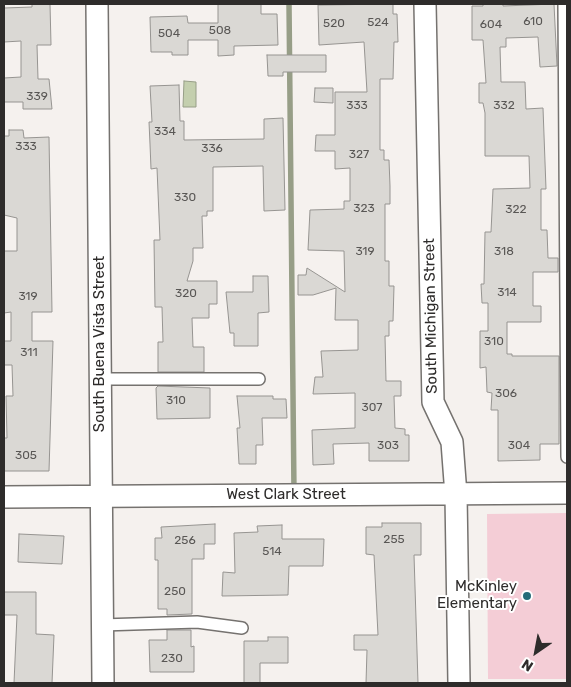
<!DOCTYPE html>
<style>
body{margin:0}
#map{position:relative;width:571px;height:687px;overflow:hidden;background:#f5f1ee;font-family:Rubik,sans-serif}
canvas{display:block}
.frame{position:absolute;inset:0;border:5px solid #2e2c2b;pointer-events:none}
.north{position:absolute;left:511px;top:627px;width:50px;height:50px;-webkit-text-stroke:4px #fff;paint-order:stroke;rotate:213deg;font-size:14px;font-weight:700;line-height:20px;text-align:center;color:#2e2c2b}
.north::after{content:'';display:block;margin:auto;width:18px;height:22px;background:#2e2c2b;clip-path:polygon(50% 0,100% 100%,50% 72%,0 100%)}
</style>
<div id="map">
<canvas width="571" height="687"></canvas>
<div class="frame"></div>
<div class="north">N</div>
</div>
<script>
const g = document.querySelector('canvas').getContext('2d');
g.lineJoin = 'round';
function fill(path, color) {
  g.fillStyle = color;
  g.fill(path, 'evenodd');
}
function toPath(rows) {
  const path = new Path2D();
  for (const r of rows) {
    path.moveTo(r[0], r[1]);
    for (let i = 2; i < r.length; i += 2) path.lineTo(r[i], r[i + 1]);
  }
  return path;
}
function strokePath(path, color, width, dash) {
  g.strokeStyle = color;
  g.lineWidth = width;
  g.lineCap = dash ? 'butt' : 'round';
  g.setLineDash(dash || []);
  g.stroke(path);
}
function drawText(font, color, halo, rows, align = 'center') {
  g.font = font + ' Rubik,sans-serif';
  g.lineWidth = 4;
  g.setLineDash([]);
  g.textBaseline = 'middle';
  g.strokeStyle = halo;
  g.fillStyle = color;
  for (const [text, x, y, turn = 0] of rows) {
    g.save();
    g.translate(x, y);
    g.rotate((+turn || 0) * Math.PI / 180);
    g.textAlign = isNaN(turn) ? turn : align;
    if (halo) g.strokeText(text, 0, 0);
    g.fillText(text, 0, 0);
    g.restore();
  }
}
const green = toPath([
 [567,513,567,679,488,679,487,514]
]);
const water = toPath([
 [184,81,196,82,196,107,183,107,184,81]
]);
const stream = toPath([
 [289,4,294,492]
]);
const building = toPath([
 [32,4,50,4,51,45,37,45,38,79,49,79,52,109,23,109,23,102,4,102,4,78,21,77,21,41,4,42,4,8,32,7,32,4],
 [218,4,261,4,261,14,277,14,278,45,234,46,234,55,218,56,218,40,188,40,188,55,172,55,172,52,151,52,150,17,187,16,188,23,218,23,218,4],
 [393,4,393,14,397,14,398,42,394,42,393,79,380,79,380,150,384,150,384,160,389,160,390,186,390,204,385,204,385,261,389,261,389,286,394,286,393,321,389,321,389,336,385,336,386,381,401,381,401,396,394,396,395,428,405,429,405,435,409,435,409,461,369,461,369,443,333,444,334,464,313,465,312,430,355,428,355,393,313,394,315,377,323,377,321,351,358,350,358,320,335,320,336,288,313,295,298,295,298,275,306,275,307,268,345,292,344,251,308,250,310,210,344,209,344,201,350,201,350,168,335,169,335,151,315,151,316,135,335,135,335,92,367,92,364,42,319,45,318,5,393,4],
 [483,4,503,4,503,6,554,4,557,66,540,67,538,37,506,38,506,47,500,47,501,82,525,82,526,109,543,108,546,189,541,189,541,230,547,230,548,258,558,258,558,272,533,272,533,306,541,306,541,322,507,322,507,354,512,354,512,356,559,356,559,444,540,444,540,460,498,461,498,410,491,410,492,393,487,392,486,367,480,368,480,331,488,331,488,303,482,303,481,284,484,284,485,232,491,232,493,189,530,188,529,156,485,156,485,113,483,103,479,103,479,83,486,83,483,40,472,40,472,6,483,6,483,4],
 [267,55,326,55,326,72,283,72,283,76,268,76,267,55],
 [179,85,180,121,184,121,184,140,264,139,264,119,283,118,285,210,264,211,263,166,213,167,213,211,207,211,207,216,202,216,203,248,193,248,193,261,187,281,217,281,217,304,209,304,209,318,192,318,193,347,204,347,204,372,158,372,158,342,163,342,162,307,155,307,154,240,160,240,157,168,151,169,150,144,149,122,152,122,150,86,179,85],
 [315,88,333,88,333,103,314,102,315,88],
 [9,130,23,130,24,138,49,137,52,312,32,312,32,341,53,341,49,471,4,471,4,438,7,438,6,396,13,396,12,365,4,365,4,341,11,341,11,312,4,313,4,251,17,251,17,218,4,215,4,136,9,136,9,130],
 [253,276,268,276,269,312,258,313,258,346,234,346,234,333,230,333,226,292,253,292,253,276],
 [158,386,210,388,210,418,157,419,156,388,158,386],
 [237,396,273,396,273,399,286,399,287,418,262,418,263,445,256,445,256,464,239,464,237,428,240,428,237,396],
 [382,523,421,523,421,555,414,555,418,683,366,683,367,650,354,650,354,635,378,635,374,555,366,554,366,527,382,527,382,523],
 [215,524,215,544,204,544,204,559,192,559,192,614,167,615,167,609,158,609,158,560,155,560,155,538,162,538,161,527,215,524],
 [282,525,282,539,324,539,323,566,289,566,288,595,222,596,223,572,235,573,234,533,258,532,257,526,282,525],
 [19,534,64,536,62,564,18,562,19,534],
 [4,592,36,592,36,634,54,635,52,683,14,683,17,615,4,615,4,592],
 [167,630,191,630,191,647,194,646,194,672,150,672,149,640,167,640,167,630],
 [268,637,288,637,288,663,260,663,260,683,244,683,244,641,268,641,268,637]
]);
const service = toPath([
 [564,4,567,457],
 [100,379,259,379],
 [102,625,197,622,242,628]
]);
const minor = toPath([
 [97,4,103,683],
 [425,4,433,402,452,442,456,495,459,683],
 [4,497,567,493]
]);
const markers = [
 [527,596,5,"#256c79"]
];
const numberNames = [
 ["610",533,22],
 ["524",378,23],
 ["520",334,24],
 ["604",491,25],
 ["508",220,31],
 ["504",169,34],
 ["339",37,97],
 ["333",357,106],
 ["332",504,106],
 ["334",165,132],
 ["333",26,147],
 ["336",212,149],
 ["327",359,155],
 ["330",185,198],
 ["323",364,209],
 ["322",516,210],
 ["319",365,252],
 ["318",504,252],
 ["314",507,293],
 ["320",186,294],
 ["319",28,297],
 ["310",494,342],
 ["311",29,353],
 ["306",506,394],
 ["310",176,401],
 ["307",372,408],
 ["303",388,446],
 ["304",519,446],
 ["305",26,456],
 ["255",394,540],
 ["256",185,541],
 ["514",272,552],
 ["250",175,592],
 ["230",172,659]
];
const streetNames = [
 ["South Michigan Street",431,316,-91],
 ["South Buena Vista Street",100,344,-90],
 ["West Clark Street",286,495]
];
const poiNames = [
 ["McKinley",517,587],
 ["Elementary",517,604]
];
fill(green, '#f4cdd6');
fill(water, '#c4cfae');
strokePath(water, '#979e87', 1);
strokePath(stream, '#979e87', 5.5);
fill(building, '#dad8d4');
strokePath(building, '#969491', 1);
strokePath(service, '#75726f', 14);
strokePath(minor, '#75726f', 24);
strokePath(service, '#fff', 11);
strokePath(minor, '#fff', 21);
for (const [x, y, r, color] of markers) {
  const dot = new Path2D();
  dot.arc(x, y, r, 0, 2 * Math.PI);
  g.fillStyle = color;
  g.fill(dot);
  strokePath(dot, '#fff', 2);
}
drawText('12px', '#595755', null, numberNames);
drawText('15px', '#2e2c2b', '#fff', streetNames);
drawText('15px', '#2e2c2b', '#fff', poiNames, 'right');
</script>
